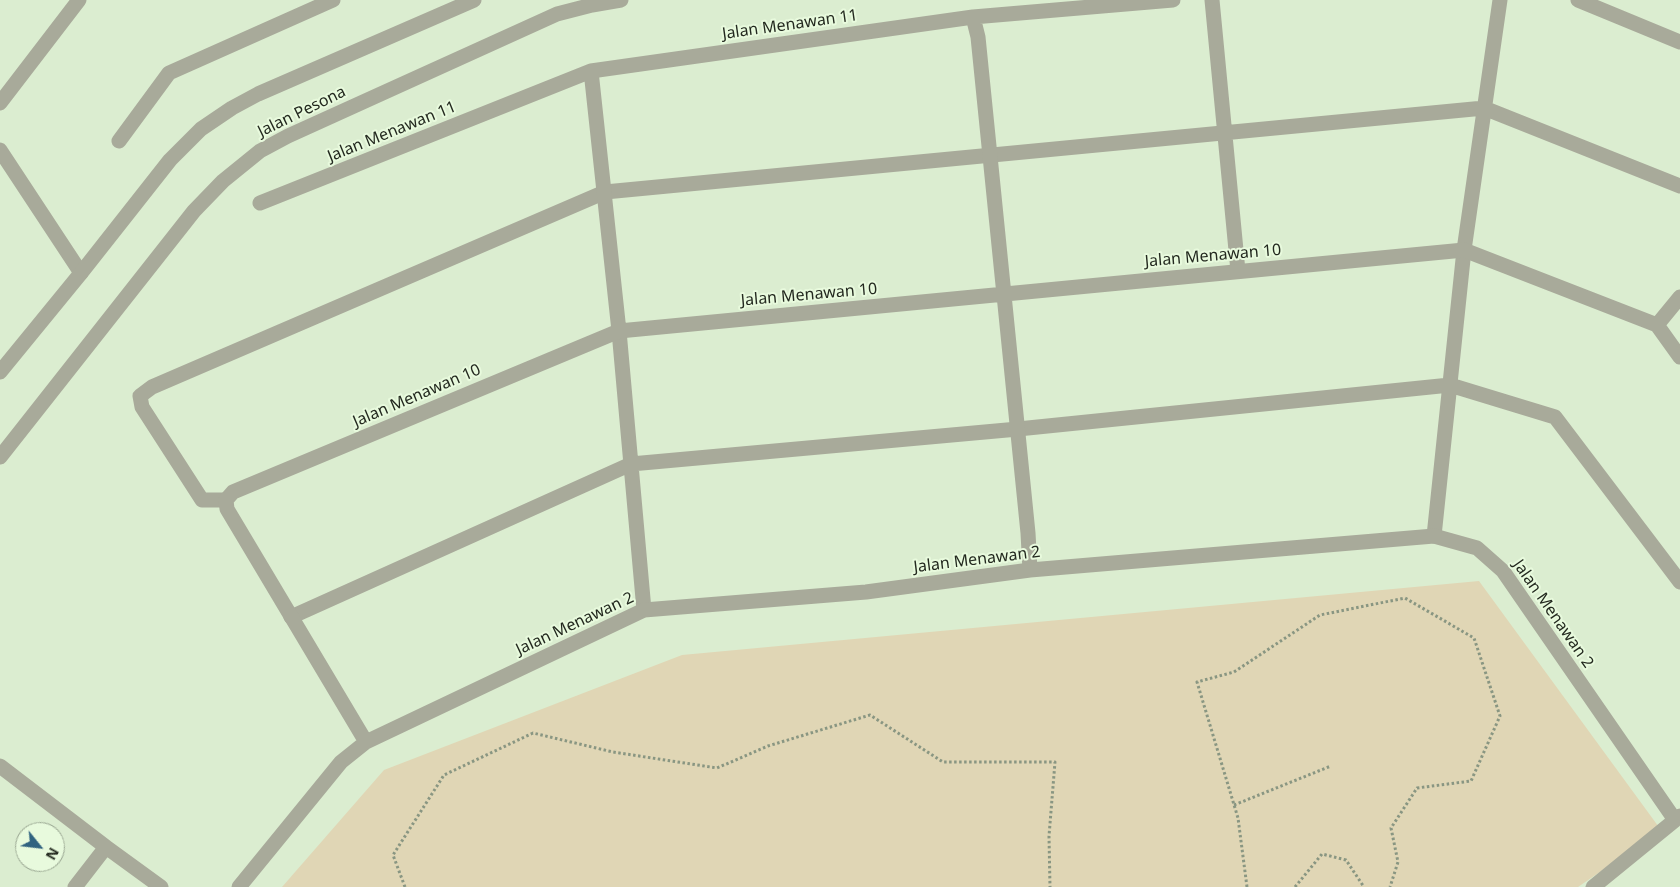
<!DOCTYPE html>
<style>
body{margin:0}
#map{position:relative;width:1680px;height:887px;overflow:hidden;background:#dbedd0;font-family:"Noto Sans",sans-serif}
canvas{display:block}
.north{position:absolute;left:15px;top:822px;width:50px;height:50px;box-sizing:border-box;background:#e8fadd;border:1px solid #99a691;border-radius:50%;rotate:119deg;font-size:14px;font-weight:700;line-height:20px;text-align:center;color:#23291f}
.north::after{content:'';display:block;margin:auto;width:18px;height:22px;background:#316380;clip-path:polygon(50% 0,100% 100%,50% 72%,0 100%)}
</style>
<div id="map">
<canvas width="1680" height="887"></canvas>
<div class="north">N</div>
</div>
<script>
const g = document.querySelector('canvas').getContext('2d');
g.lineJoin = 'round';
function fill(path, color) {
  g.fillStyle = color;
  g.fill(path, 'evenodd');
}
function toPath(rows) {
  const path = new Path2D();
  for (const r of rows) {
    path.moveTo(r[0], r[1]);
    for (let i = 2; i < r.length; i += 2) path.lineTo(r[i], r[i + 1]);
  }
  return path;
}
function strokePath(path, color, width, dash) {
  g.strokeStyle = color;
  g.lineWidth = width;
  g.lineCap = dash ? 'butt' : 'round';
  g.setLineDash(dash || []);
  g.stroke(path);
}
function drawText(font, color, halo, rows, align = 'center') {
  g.font = font + ' "Noto Sans",sans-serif';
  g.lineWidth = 4;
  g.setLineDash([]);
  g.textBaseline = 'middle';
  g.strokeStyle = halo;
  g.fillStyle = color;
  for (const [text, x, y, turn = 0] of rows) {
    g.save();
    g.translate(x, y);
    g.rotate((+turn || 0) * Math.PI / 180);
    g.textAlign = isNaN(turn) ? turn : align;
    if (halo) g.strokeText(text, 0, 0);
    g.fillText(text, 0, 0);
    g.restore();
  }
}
const green = toPath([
 [1479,581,1661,830,1578,887,282,887,384,770,682,655]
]);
const path = toPath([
 [1234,805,1331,766],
 [405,887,393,855,444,775,533,733,613,752,717,768,768,746,870,715,943,762,1055,762,1049,836,1050,887],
 [1247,887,1238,818,1197,682,1234,672,1320,615,1405,598,1474,638,1500,716,1471,781,1417,788,1391,828,1398,862,1390,887],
 [1295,887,1322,854,1346,860,1364,887]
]);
const service = toPath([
 [1212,0,1238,271],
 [0,103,79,0],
 [619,331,644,610],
 [226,500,202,500,142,407,140,396,152,387,605,192,1484,108,1680,186],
 [1434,536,1464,250,1500,0],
 [291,617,631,464,1018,429,1450,385,1555,417,1680,582]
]);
const minor = toPath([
 [1578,0,1680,42],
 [973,17,978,37,1028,533,1030,570],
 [591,71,619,331],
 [119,141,169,73,333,0],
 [0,150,81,273],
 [260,203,591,71,973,17,1173,0],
 [1657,325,1680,297],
 [366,742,227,509,226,500,233,492,619,331,1464,250,1657,325,1680,357],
 [0,766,106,847],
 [75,887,106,847,161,887],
 [239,887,341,762,366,742,644,610,866,592,1030,570,1434,536,1477,548,1503,571,1675,820],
 [1593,887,1680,816]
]);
const tertiary = toPath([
 [0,372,81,273,170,160,201,129,232,108,258,94,474,0],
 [0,457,194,211,223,181,260,151,288,136,557,14,592,5,621,0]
]);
const streetNames = [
 ["Jalan Menawan 11",790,25,-8],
 ["Jalan Pesona",302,112,-26],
 ["Jalan Menawan 11",392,132,-22],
 ["Jalan Menawan 10",1213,256,-5],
 ["Jalan Menawan 10",809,295,-5],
 ["Jalan Menawan 10",417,396,-23],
 ["Jalan Menawan 2",977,560,-7],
 ["Jalan Menawan 2",1553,614,55],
 ["Jalan Menawan 2",575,624,-25]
];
fill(green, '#e0d6b5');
strokePath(path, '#899682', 3, [2.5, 2.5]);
strokePath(service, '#a8aa9a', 15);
strokePath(minor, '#a8aa9a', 15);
strokePath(tertiary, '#a8aa9a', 15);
drawText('16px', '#23291f', '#e8fadd', streetNames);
</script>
